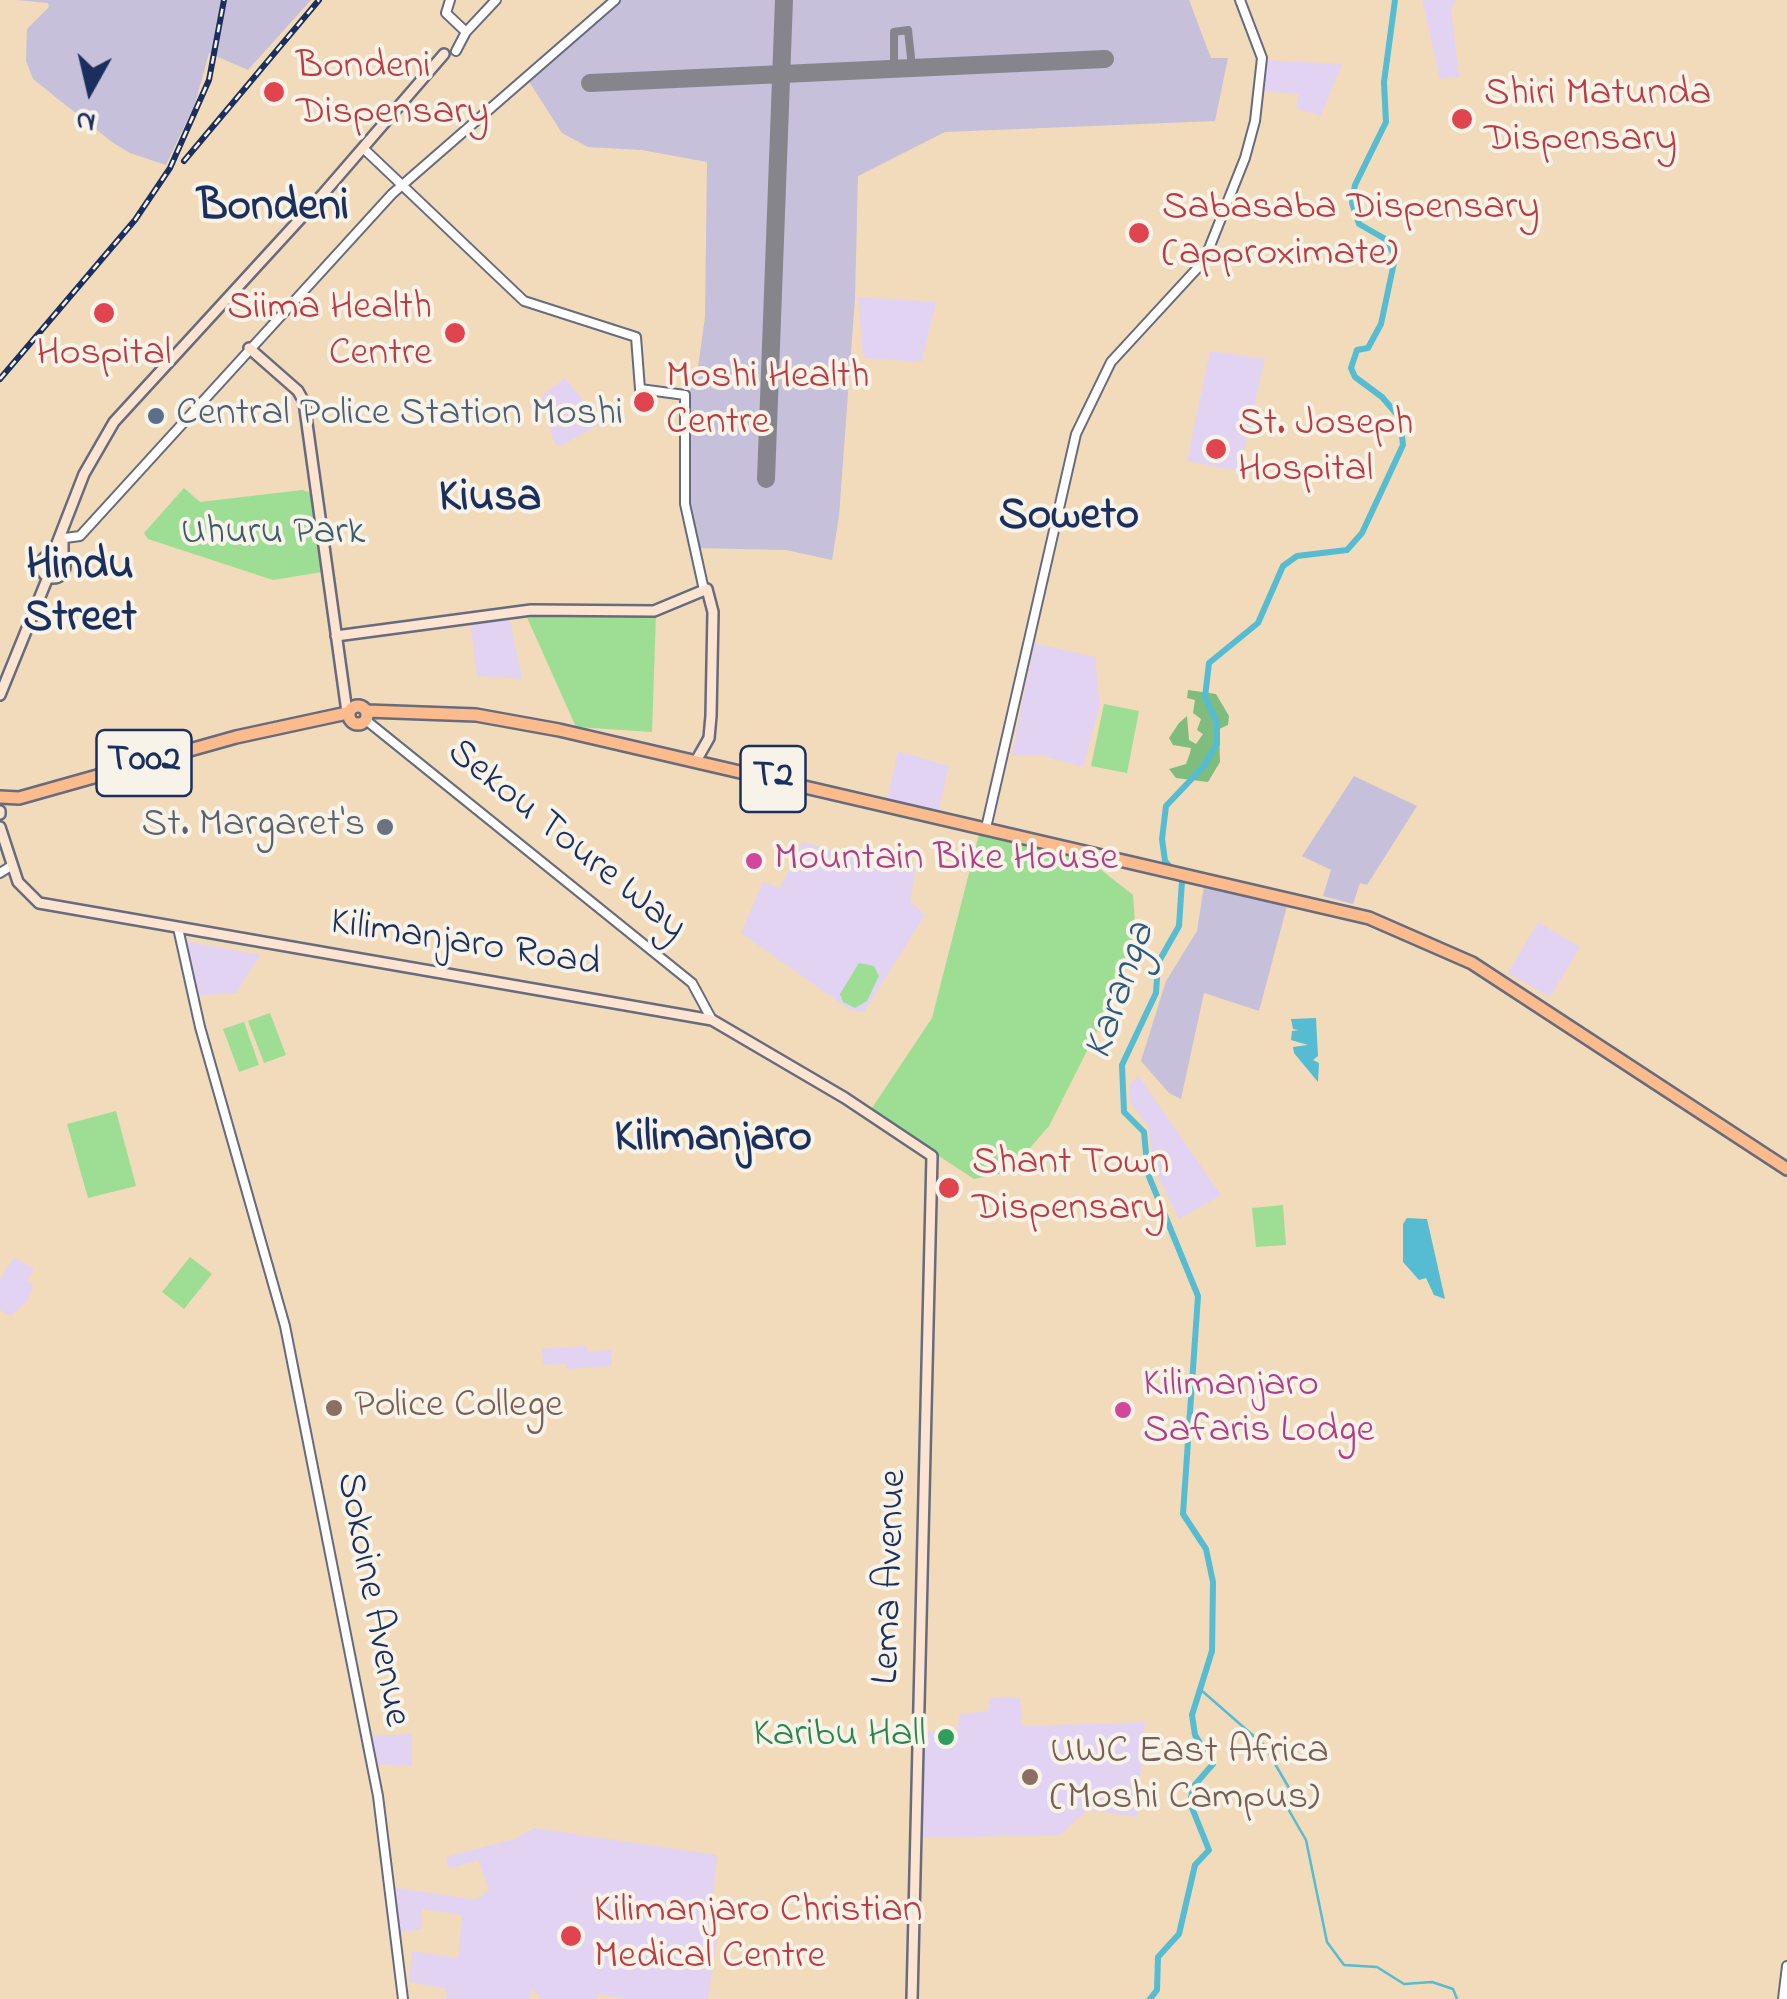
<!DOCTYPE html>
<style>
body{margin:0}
#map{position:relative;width:1787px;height:1999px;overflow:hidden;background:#f1dbba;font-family:"Indie Flower",sans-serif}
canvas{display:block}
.north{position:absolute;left:40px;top:40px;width:100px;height:100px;-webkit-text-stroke:8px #f7f3e8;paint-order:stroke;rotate:188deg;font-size:28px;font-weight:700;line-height:40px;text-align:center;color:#1b2f5e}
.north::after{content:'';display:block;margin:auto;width:35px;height:45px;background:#1b2f5e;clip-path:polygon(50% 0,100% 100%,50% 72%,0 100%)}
</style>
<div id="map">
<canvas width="1787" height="1999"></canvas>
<div class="north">N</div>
</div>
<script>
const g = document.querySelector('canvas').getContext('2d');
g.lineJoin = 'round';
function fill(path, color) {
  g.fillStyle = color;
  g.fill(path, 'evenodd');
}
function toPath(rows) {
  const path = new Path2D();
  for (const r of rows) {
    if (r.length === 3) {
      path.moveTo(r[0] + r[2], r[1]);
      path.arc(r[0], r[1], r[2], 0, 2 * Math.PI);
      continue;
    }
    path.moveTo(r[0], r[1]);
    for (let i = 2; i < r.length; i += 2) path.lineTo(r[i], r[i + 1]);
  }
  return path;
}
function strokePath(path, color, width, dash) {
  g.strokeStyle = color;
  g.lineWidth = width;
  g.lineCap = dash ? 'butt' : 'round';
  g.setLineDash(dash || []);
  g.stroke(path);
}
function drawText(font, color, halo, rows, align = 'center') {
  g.font = font + ' "Indie Flower",sans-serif';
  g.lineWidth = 8;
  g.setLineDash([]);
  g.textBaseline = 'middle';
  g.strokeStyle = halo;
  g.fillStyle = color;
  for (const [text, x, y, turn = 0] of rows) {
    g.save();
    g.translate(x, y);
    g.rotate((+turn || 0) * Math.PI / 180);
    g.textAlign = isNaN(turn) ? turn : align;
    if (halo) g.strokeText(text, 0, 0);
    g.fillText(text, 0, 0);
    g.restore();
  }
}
const built = toPath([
 [1422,0,1456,0,1451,8,1459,77,1440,79],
 [1265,60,1342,64,1321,116,1296,108,1299,94,1262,91],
 [858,297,936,302,922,362,863,358],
 [1210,351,1265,359,1239,471,1187,461],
 [565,378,602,423,561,446,554,443,541,396],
 [509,616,522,679,477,676,470,622],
 [1034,643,1095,657,1100,705,1083,767,1044,756,1012,756],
 [898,751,949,766,938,812,887,801],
 [802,842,916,869,910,901,925,915,864,1012,850,1010,741,933,763,882,780,888],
 [1538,922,1580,947,1550,997,1508,973],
 [185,941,260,955,236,993,197,996],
 [1138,1075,1221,1195,1179,1219,1155,1170,1148,1126,1131,1104,1129,1086],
 [14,1257,34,1269,27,1280,33,1285,28,1300,11,1316,0,1310,0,1279],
 [586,1346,587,1352,611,1350,612,1366,567,1369,566,1364,543,1365,542,1349],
 [1020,1697,1022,1726,1145,1722,1137,1817,1088,1810,1060,1835,918,1838,920,1732,957,1730,960,1714,988,1711,990,1698],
 [412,1734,412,1766,373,1764,368,1736],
 [534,1828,717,1855,713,1900,734,1905,732,1920,720,1920,708,1999,625,1999,598,1994,596,1999,541,1999,532,1988,530,1999,446,1999,447,1989,409,1982,412,1951,458,1958,462,1915,422,1909,421,1929,398,1933,392,1887,475,1900,489,1890,478,1860,449,1869,446,1857,514,1839]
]);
const industrial = toPath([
 [17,0,311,0,248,70,209,53,195,104,166,165,130,153,112,142,33,79,26,61,27,29,49,7,48,3],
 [620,0,1189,0,1211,58,1228,58,1215,121,945,132,858,176,855,298,839,516,832,560,786,550,695,548,686,510,689,393,697,374,705,317,707,162,642,150,588,147,562,133,528,80],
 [1354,776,1417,806,1367,885,1360,883,1353,904,1323,896,1331,870,1302,856],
 [1204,886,1287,906,1259,1011,1204,993,1181,1099,1169,1093,1141,1061,1166,981,1197,931]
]);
const green = toPath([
 [184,488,200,502,302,490,312,493,322,572,273,580,148,539,144,533],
 [525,613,656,613,652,732,576,727],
 [1104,704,1139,711,1127,773,1091,766],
 [979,834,1090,861,1133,895,1135,924,1125,976,1049,1126,1009,1172,974,1179,870,1111,932,1018],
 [859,963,874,966,879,976,867,1001,855,1008,843,1002,840,994],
 [270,1013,286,1055,264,1063,248,1021],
 [244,1022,259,1065,239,1072,223,1029],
 [116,1111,136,1186,88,1198,67,1124],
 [1283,1205,1286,1245,1256,1247,1252,1208],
 [190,1257,212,1274,184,1309,162,1292]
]);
const forest = toPath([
 [1188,690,1216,694,1229,716,1228,725,1219,729,1220,762,1208,782,1176,778,1169,769,1186,764,1190,753,1191,748,1173,745,1169,738,1179,723,1187,716,1189,740,1196,744,1203,734,1197,730,1201,719,1193,713,1195,700,1187,698]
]);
const water = toPath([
 [1316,1018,1318,1056,1313,1060,1319,1063,1318,1082,1294,1053,1293,1047,1308,1045,1291,1040,1292,1031,1299,1030,1293,1029,1291,1019],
 [1407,1218,1427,1219,1445,1299,1434,1295,1426,1278,1419,1280,1403,1262,1403,1224]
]);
const stream = toPath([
 [1201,1690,1264,1745,1289,1788,1287,1807,1306,1840,1327,1942,1344,1965,1377,1967,1404,1984,1432,1982,1453,1989,1457,1999]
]);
const river = toPath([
 [1150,1999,1157,1990,1158,1957,1179,1934,1195,1865,1209,1850,1190,1803,1193,1787,1213,1764,1195,1735,1192,1715,1212,1651,1213,1582,1206,1549,1183,1514,1198,1296,1148,1174,1144,1132,1124,1112,1122,1065,1156,993,1158,963,1179,926,1182,881,1165,861,1162,839,1166,806,1203,767,1217,744,1217,723,1205,697,1209,663,1258,623,1283,566,1297,556,1347,550,1362,533,1403,445,1400,418,1382,397,1355,377,1351,368,1357,350,1368,348,1381,324,1395,258,1387,240,1359,224,1352,203,1355,185,1386,122,1384,82,1395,0]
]);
const taxiway = toPath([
 [894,68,894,32,908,30,912,67]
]);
const runway = toPath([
 [590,83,1105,59],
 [766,479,784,0]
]);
const tertiary = toPath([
 [450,0,446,13,466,32],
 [456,51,466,32,496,0],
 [363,148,524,301,636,337,640,389,685,395,685,504,704,590],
 [65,538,80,536,392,194,615,0],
 [367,721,692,983,712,1020],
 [986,828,1076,434,1111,362,1204,261,1245,158,1255,121,1262,58,1240,0],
 [0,873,11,866],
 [178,928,200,1027,285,1326,378,1796,403,1999],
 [1783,1999,1787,1966]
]);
const secondary = toPath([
 [249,348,298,391,304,402,347,712],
 [53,566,12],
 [47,555,56,546,84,474,114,422,323,194,444,54],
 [63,560,63,542],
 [336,636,531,610,654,611,707,589,713,612,711,716,709,738,696,761],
 [0,695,48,577],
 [0,814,0,811],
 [0,827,18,882,39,903,712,1020,845,1098,932,1156,912,1999]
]);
const trunk = toPath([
 [358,715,9],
 [367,711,476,715,559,730,1369,918,1472,963,1787,1169],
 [0,797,19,798,236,737,347,713]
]);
const rail = toPath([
 [184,161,319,0],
 [0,379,135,220,170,168,209,80,224,0]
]);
const markers = [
 [274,92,12,"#e0444e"],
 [1462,119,12,"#e0444e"],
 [1139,233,12,"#e0444e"],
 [104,313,12,"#e0444e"],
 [455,333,12,"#e0444e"],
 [644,402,12,"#e0444e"],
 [156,416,10,"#5c6f8a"],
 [1216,449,12,"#e0444e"],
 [385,827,10,"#6b7280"],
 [754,861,10,"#d1479c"],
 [949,1188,12,"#e0444e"],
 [334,1408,10,"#8d6e63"],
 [1123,1410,10,"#d1479c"],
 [946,1737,10,"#2e9e5b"],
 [1030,1777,10,"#8d6e63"],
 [571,1936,12,"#e0444e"]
];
const shields = [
 [144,763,95],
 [773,779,65]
];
const shieldNames = [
 ["T002",144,763],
 ["T2",773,779]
];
const healthNames = [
 ["Bondeni",296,69],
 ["Dispensary",296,115],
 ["Shiri Matunda",1484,96],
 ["Dispensary",1484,142],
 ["Sabasaba Dispensary",1162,210],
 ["(approximate)",1162,256],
 ["Siima Health",432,310,"right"],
 ["Centre",432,356,"right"],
 ["Hospital",104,356,"center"],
 ["Moshi Health",666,379],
 ["Centre",666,425],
 ["St. Joseph",1238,426],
 ["Hospital",1238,472],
 ["Shant Town",972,1165],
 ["Dispensary",972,1211],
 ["Kilimanjaro Christian",594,1913],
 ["Medical Centre",594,1959]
];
const serviceNames = [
 ["Central Police Station Moshi",176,416]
];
const parkNames = [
 ["Uhuru Park",273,535]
];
const worshipNames = [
 ["St. Margaret's",365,827]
];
const streetNames = [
 ["Sekou Toure Way",565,842,39],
 ["Kilimanjaro Road",465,946,9],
 ["Lema Avenue",893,1577,-88],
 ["Sokoine Avenue",370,1600,79]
];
const hotelNames = [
 ["Mountain Bike House",774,861],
 ["Kilimanjaro",1143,1387],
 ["Safaris Lodge",1143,1433]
];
const educationNames = [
 ["Police College",354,1408],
 ["UWC East Africa",1050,1754],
 ["(Moshi Campus)",1050,1800]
];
const leisureNames = [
 ["Karibu Hall",926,1737]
];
const waterNames = [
 ["Karanga",1123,992,-71]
];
const quarterNames = [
 ["Bondeni",273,211],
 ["Kiusa",490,502],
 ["Soweto",1069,520],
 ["Hindu",80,570],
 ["Street",80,622],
 ["Kilimanjaro",713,1142]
];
fill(built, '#e3d3f2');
fill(industrial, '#c6c0da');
fill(green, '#9dde94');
fill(forest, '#7ebd7e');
fill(water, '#55bcd2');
strokePath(stream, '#55bcd2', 2.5);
strokePath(river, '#55bcd2', 6);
strokePath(taxiway, '#86858c', 8);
strokePath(runway, '#86858c', 18);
strokePath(tertiary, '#666b7e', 12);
strokePath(secondary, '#666b7e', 14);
strokePath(trunk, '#666b7e', 16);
strokePath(tertiary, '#fff', 8);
strokePath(secondary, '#fde4d1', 9);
strokePath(trunk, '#fbbb8d', 11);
strokePath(rail, '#1b2f5e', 6);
strokePath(rail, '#f7f3e8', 2.5, [8]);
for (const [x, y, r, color] of markers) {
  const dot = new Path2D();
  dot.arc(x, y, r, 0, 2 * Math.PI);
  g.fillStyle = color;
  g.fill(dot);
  strokePath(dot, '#f7f3e8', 4);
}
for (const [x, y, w] of shields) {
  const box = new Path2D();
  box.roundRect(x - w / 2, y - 33, w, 66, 8);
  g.fillStyle = '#f7f3e8';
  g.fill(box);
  strokePath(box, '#1b2f5e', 2.5);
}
drawText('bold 38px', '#1b2f5e', null, shieldNames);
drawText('40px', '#be3a42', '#f7f3e8', healthNames, 'left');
drawText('40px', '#4e5e75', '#f7f3e8', serviceNames, 'left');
drawText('40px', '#3c5b6c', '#f7f3e8', parkNames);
drawText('40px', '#5b616d', '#f7f3e8', worshipNames, 'right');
drawText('40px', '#1b2f5e', '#f7f3e8', streetNames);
drawText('40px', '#b23c85', '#f7f3e8', hotelNames, 'left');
drawText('40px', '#785e54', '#f7f3e8', educationNames, 'left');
drawText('40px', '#27864d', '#f7f3e8', leisureNames, 'right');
drawText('italic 42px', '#2c5981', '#f7f3e8', waterNames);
drawText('bold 45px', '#1b2f5e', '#f7f3e8', quarterNames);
</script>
